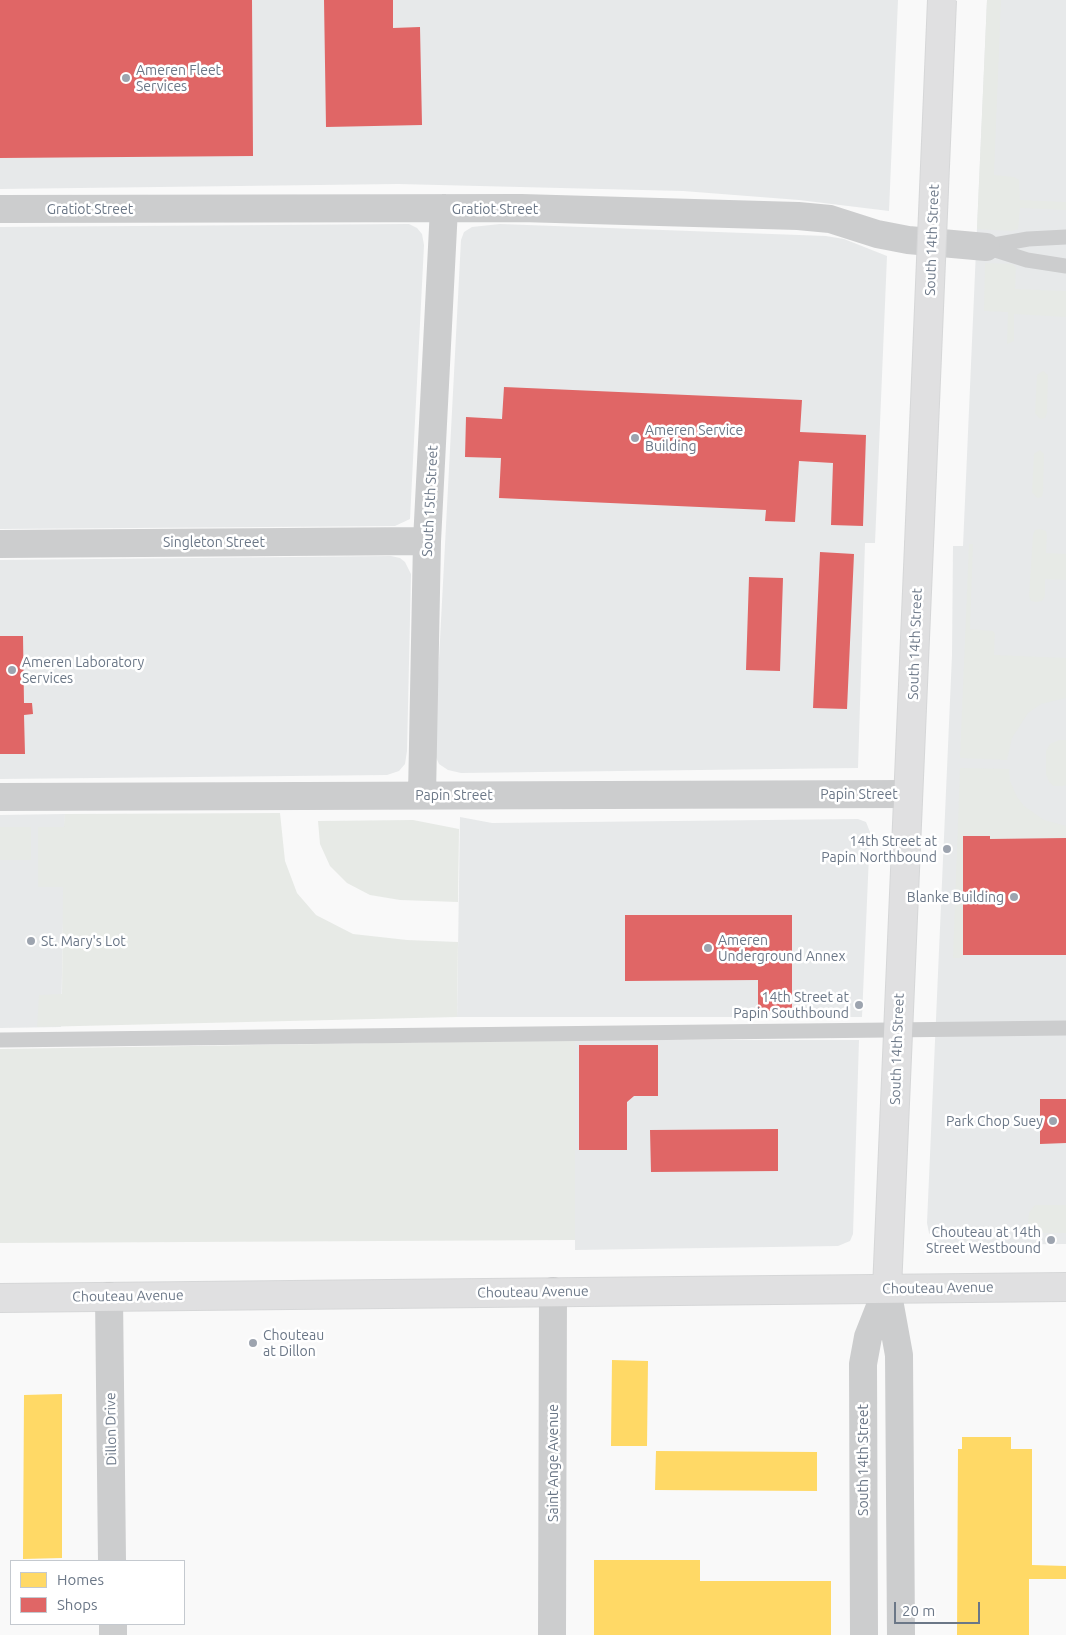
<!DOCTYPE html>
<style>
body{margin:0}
#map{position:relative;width:1066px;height:1635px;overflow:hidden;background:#f9f9f9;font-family:Ubuntu,sans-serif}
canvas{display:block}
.legend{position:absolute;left:10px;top:1560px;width:175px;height:65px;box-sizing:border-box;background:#fff;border:1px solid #c4c9cf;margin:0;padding:6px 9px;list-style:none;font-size:15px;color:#6b7787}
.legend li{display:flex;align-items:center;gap:10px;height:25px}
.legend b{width:25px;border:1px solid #c4c9cf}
.scale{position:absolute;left:894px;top:1602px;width:86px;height:22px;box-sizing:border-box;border:2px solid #6b7787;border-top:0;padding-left:6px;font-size:15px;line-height:18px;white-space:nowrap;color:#6b7787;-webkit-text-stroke:4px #fff;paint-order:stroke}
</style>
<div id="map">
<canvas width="1066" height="1635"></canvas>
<ul class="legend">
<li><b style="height:14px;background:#ffd966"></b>Homes</li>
<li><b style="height:14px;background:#e06666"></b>Shops</li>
</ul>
<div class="scale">20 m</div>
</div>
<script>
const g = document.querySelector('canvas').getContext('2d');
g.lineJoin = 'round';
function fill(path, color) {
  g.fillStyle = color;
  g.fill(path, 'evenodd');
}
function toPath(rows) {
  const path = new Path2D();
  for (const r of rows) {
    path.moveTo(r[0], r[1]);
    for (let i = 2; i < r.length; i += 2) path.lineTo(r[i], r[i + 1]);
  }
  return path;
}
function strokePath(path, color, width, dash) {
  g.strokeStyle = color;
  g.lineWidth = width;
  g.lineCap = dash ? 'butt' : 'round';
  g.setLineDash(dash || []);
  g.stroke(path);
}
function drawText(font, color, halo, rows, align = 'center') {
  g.font = font + ' Ubuntu,sans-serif';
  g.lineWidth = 5;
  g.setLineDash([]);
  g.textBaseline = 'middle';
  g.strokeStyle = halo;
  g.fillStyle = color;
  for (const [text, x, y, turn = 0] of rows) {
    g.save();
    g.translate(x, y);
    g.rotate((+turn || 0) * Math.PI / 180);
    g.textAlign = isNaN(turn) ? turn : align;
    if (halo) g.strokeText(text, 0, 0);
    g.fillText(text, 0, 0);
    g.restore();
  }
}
const built = toPath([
 [0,0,898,0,889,211,799,200,683,191,398,184,0,189],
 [987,0,1066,0,1066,1244,948,1245,939,1243,929,1233,927,1223,952,655,953,546,963,546],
 [409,224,417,228,422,234,424,245,410,519,395,526,0,529,0,227],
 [500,224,826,236,844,239,887,256,875,543,865,543,858,768,461,773,448,770,439,764,435,755,435,735,461,240,464,232,472,227],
 [391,556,400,558,405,562,411,574,407,751,405,764,399,771,387,775,0,779,0,560],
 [65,814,61,1027,0,1028,0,815],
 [460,817,492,823,858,819,866,822,870,832,862,1017,457,1017],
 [575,1040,859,1040,853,1234,850,1241,838,1246,575,1250]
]);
const green = toPath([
 [987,0,1001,0,994,175,1014,177,1019,180,1020,200,1066,202,1066,210,1020,208,1018,229,1012,231,977,229],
 [985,263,1013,264,1016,268,1015,289,1066,291,1066,317,1014,314,1014,341,1007,344,1008,312,984,311],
 [1043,371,1048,375,1047,413,1045,418,1040,419,1035,413,1037,375],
 [1040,450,1044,454,1043,492,1042,497,1037,498,1032,492,1034,454],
 [1040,529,1046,531,1047,535,1046,553,1066,554,1066,580,1045,579,1045,596,1042,601,1036,602,1031,601,1029,596,1033,535,1035,530],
 [969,544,973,544,970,629,993,631,995,634,994,655,1066,658,1066,698,1041,704,1028,713,1012,738,1007,760,960,758],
 [1059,740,1066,740,1066,785,1063,786,1054,786,1049,782,1046,774,1046,751,1050,744],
 [960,768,1009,769,1010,781,1017,797,1024,806,1044,820,1066,826,1066,838,990,839,989,836,963,836,963,955,961,958,953,958],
 [280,813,285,861,297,893,316,915,353,934,407,940,458,942,457,1017,37,1027,39,995,62,994,63,887,38,887,38,827,64,827,65,814],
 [413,820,459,829,458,902,400,900,370,895,347,883,330,866,320,844,318,821],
 [0,827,31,827,31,860,0,860],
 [575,1040,575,1240,0,1243,0,1049],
 [1035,1205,1066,1205,1066,1233,1027,1233,1029,1213]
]);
const homes = toPath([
 [612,1360,648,1361,647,1446,611,1446],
 [62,1394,62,1558,23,1559,24,1395],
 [962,1437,1011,1437,1011,1449,1032,1449,1032,1565,1066,1566,1066,1579,1029,1579,1029,1635,957,1635,958,1449,962,1449],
 [656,1451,817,1452,817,1491,655,1490],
 [594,1560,700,1560,700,1581,831,1581,831,1635,594,1635]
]);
const shops = toPath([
 [0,0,252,0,253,156,0,158],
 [324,0,393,0,393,28,420,27,422,125,326,127],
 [504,387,802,400,800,432,866,435,863,526,831,525,833,463,799,461,795,522,765,521,766,510,499,498,501,458,465,457,466,417,502,419],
 [820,552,854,554,847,709,813,708],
 [749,577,783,578,780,671,746,670],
 [0,636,23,636,24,703,32,703,33,714,24,715,25,754,0,754],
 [963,836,990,836,990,839,1066,838,1066,955,963,955],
 [625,915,792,915,792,1011,758,1011,758,980,625,981],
 [579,1045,658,1045,658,1096,634,1096,627,1102,627,1150,579,1150],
 [1040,1099,1066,1099,1066,1143,1040,1144],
 [778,1129,778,1171,651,1172,650,1130]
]);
const service = toPath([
 [988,246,1028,239,1066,237],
 [986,247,1027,260,1066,266],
 [0,1040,1066,1028]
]);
const minor = toPath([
 [0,209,521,208,798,216,830,219,877,234,908,240,986,247],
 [0,544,427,541],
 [422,795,427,541,444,208],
 [0,797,908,794],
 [887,1289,899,1355,901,1635],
 [109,1296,112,1561],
 [113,1624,113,1635],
 [552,1635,553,1291],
 [864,1635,863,1364,868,1337,887,1289]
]);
const secondary = toPath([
 [887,1289,919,545],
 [0,1298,1066,1287]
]);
const secondaryBridge = toPath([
 [919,545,942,0]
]);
const markers = [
 [126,78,5,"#9da4af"],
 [635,438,5,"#9da4af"],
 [12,670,5,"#9da4af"],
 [947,849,5,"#9da4af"],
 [1014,897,5,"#9da4af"],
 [31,941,5,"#9da4af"],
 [708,948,5,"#9da4af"],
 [859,1005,5,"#9da4af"],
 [1053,1121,5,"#9da4af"],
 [1051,1240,5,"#9da4af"],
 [253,1343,5,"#9da4af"]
];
const poiNames = [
 ["Ameren Fleet",136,70],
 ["Services",136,86],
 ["Ameren Service",645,430],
 ["Building",645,446],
 ["Ameren Laboratory",22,662],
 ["Services",22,678],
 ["14th Street at",937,841,"right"],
 ["Papin Northbound",937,857,"right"],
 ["Blanke Building",1004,897,"right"],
 ["Ameren",718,940],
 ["Underground Annex",718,956],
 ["St. Mary's Lot",41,941],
 ["14th Street at",849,997,"right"],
 ["Papin Southbound",849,1013,"right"],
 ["Park Chop Suey",1043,1121,"right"],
 ["Chouteau at 14th",1041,1232,"right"],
 ["Street Westbound",1041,1248,"right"],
 ["Chouteau",263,1335],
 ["at Dillon",263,1351]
];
const streetNames = [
 ["Gratiot Street",90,209],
 ["Gratiot Street",495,209],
 ["South 14th Street",932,240,-88],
 ["South 15th Street",430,501,-87],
 ["Singleton Street",214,542],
 ["South 14th Street",915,644,-88],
 ["Papin Street",859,794],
 ["Papin Street",454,795],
 ["South 14th Street",897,1049,-88],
 ["Chouteau Avenue",938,1288,-1],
 ["Chouteau Avenue",533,1292,-1],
 ["Chouteau Avenue",128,1296,-1],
 ["Dillon Drive",111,1429,-91],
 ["South 14th Street",863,1460,-90],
 ["Saint Ange Avenue",553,1463,-90]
];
fill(built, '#e7e9ea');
fill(green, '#e7eae6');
fill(homes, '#ffd966');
fill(shops, '#e06666');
strokePath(secondary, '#d6d7d8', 30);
strokePath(service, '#cccdce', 15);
strokePath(minor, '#cccdce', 28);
strokePath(secondary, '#e0e0e1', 28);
strokePath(secondaryBridge, '#d6d7d8', 30, []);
strokePath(secondaryBridge, '#e0e0e1', 28);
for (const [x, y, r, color] of markers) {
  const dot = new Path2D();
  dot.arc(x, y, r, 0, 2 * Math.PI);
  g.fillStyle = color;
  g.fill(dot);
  strokePath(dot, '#fff', 2);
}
drawText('14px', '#6b7787', '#fff', poiNames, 'left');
drawText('14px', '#6b7787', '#fff', streetNames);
</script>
